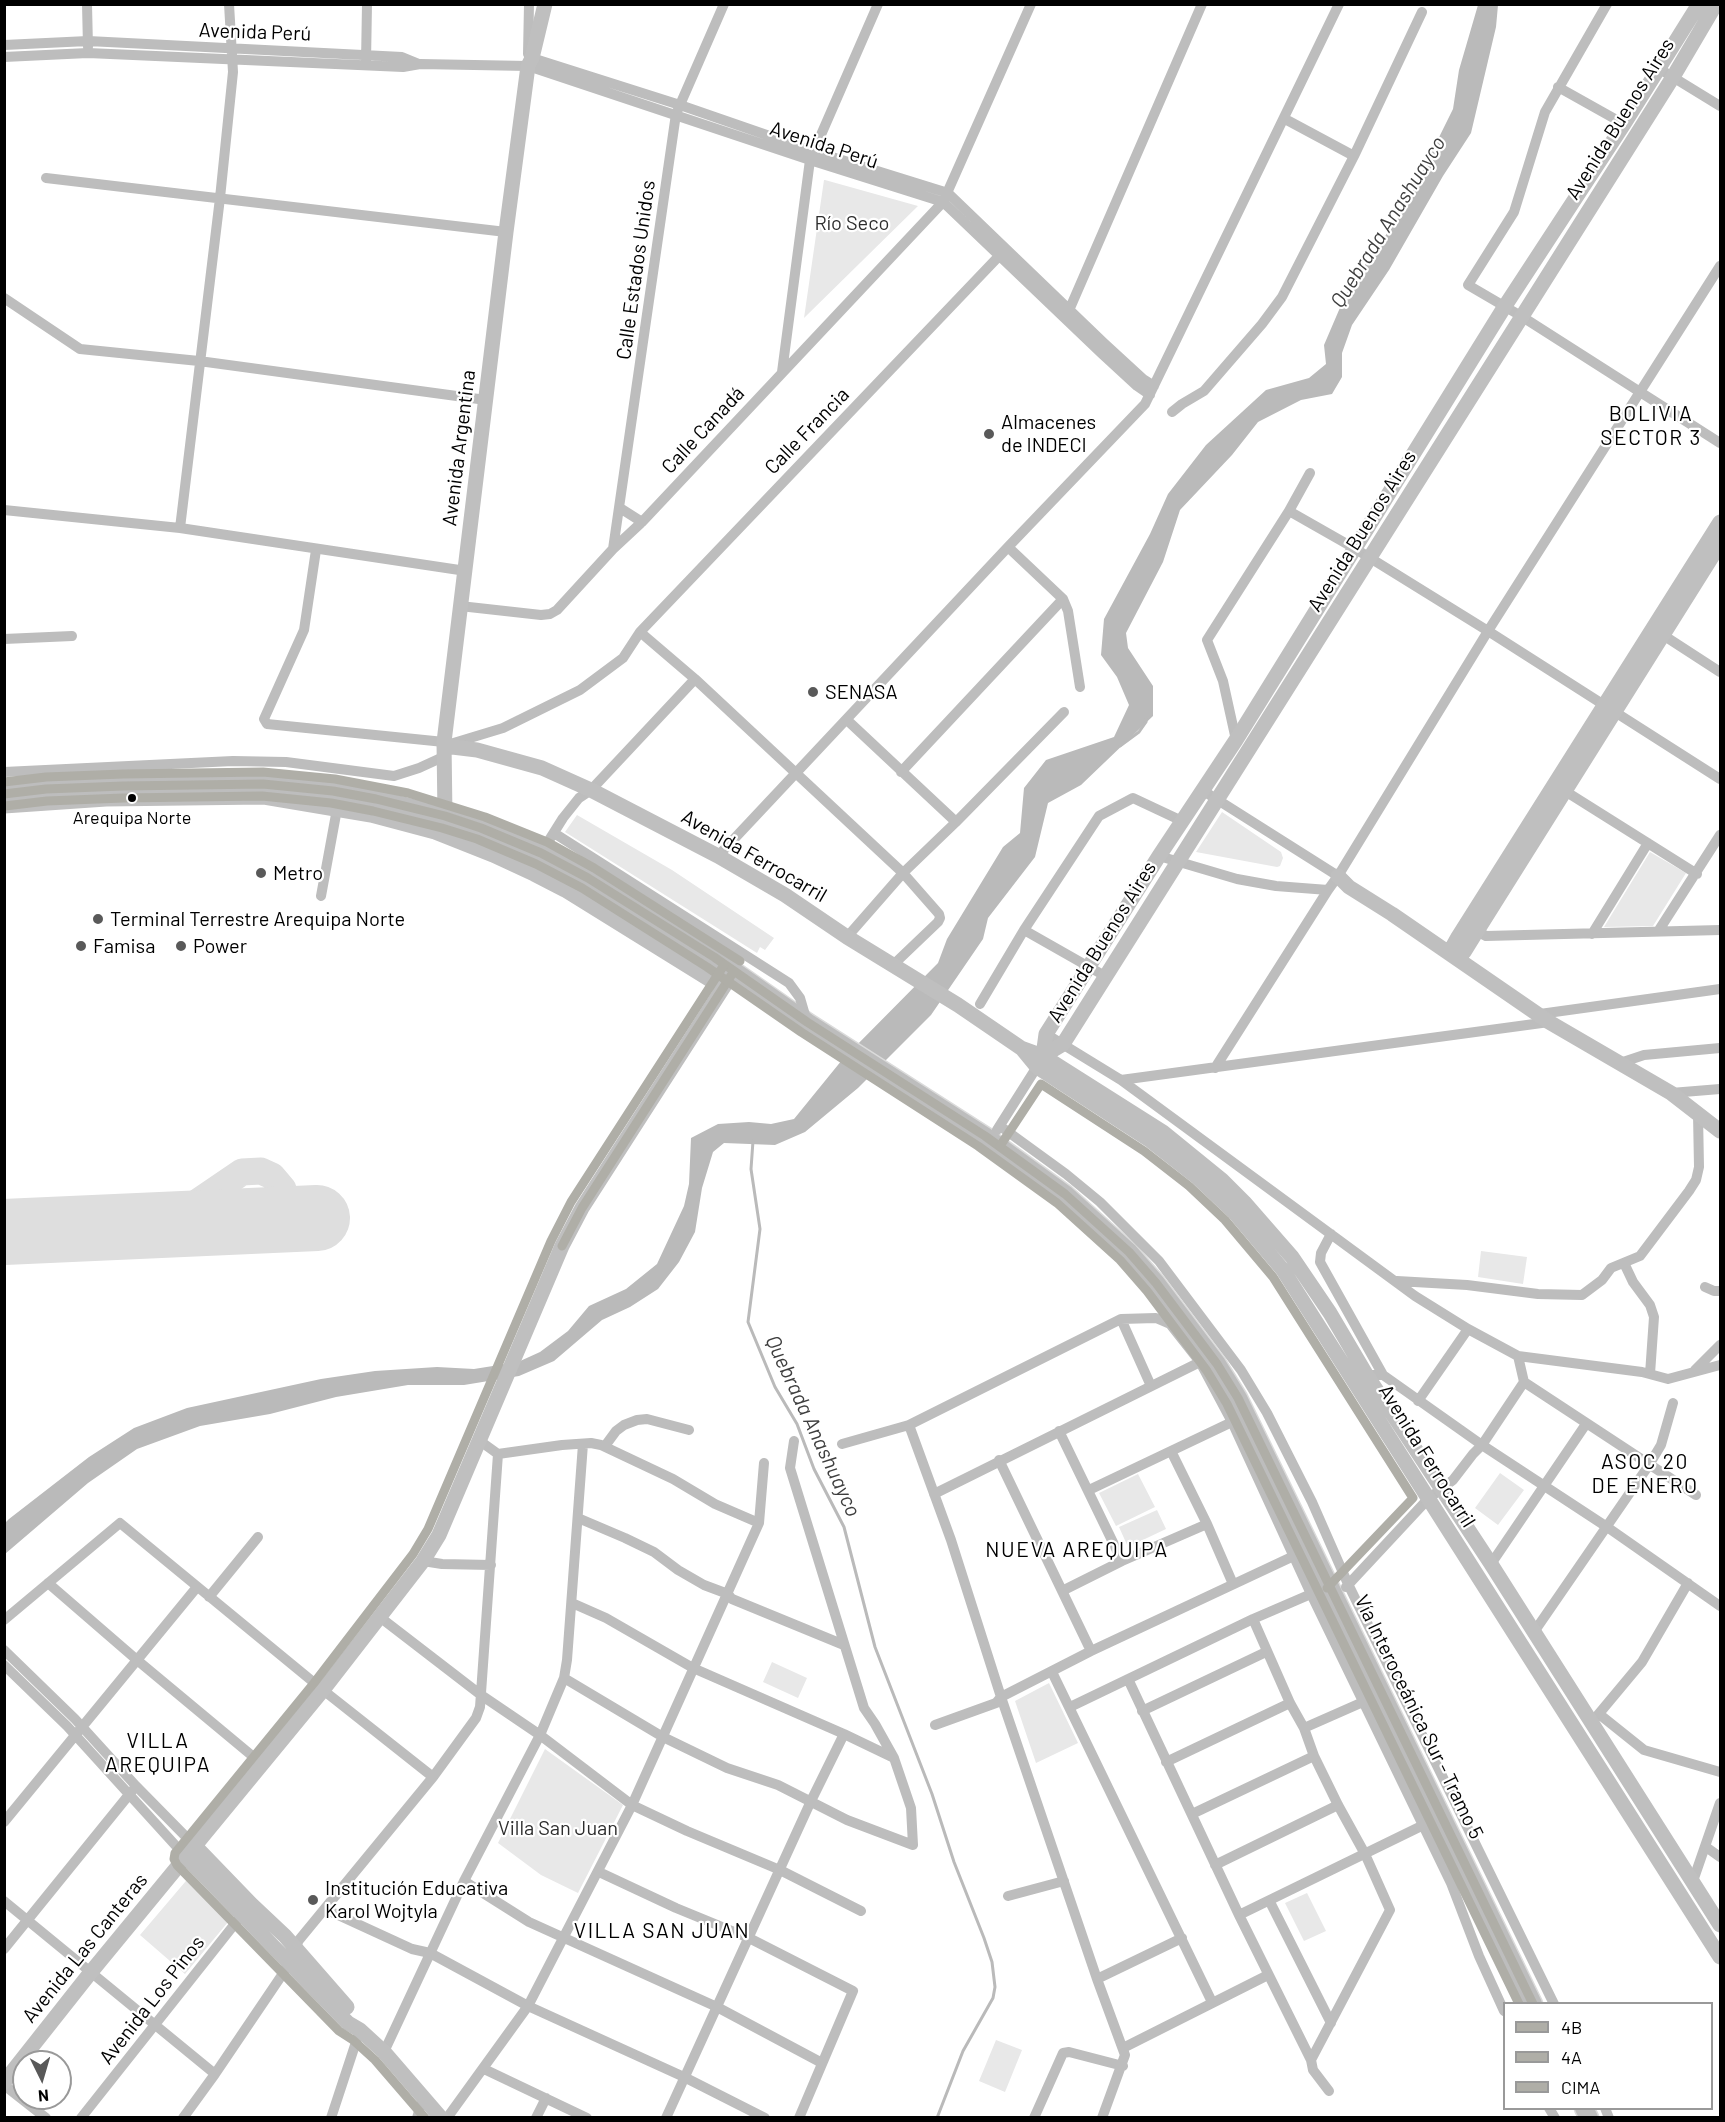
<!DOCTYPE html>
<meta charset="utf-8">
<style>
body{margin:0}
#map{position:relative;width:1725px;height:2122px;overflow:hidden;background:#fff;font-family:Barlow,sans-serif}
canvas{display:block}
.frame{position:absolute;inset:0;border:6px solid #000;pointer-events:none}
.legend{position:absolute;left:1503px;top:2002px;width:210px;height:108px;box-sizing:border-box;background:#fff;border:2px solid #999;margin:0;padding:8px 10px;list-style:none;font-size:18px;color:#000}
.legend li{display:flex;align-items:center;gap:12px;height:30px}
.legend b{width:30px;border:2px solid #999}
.north{position:absolute;left:12px;top:2050px;width:60px;height:60px;box-sizing:border-box;background:#fff;border:2px solid #999;border-radius:50%;rotate:175deg;font-size:16px;font-weight:700;line-height:24px;text-align:center;color:#000}
.north::after{content:'';display:block;margin:auto;width:21px;height:27px;background:#595959;clip-path:polygon(50% 0,100% 100%,50% 72%,0 100%)}
</style>
<div id="map">
<canvas width="1725" height="2122"></canvas>
<div class="frame"></div>
<ul class="legend">
<li><b style="height:8px;background:#afaea7"></b>4B</li>
<li><b style="height:8px;background:#afaea7"></b>4A</li>
<li><b style="height:8px;background:#afaea7"></b>CIMA</li>
</ul>
<div class="north">N</div>
</div>
<script>
const g = document.querySelector('canvas').getContext('2d');
g.lineJoin = 'round';
function fill(path, color) {
  g.fillStyle = color;
  g.fill(path, 'evenodd');
}
function toPath(rows) {
  const path = new Path2D();
  for (const r of rows) {
    path.moveTo(r[0], r[1]);
    for (let i = 2; i < r.length; i += 2) path.lineTo(r[i], r[i + 1]);
  }
  return path;
}
function strokePath(path, color, width, dash) {
  g.strokeStyle = color;
  g.lineWidth = width;
  g.lineCap = dash ? 'butt' : 'round';
  g.setLineDash(dash || []);
  g.stroke(path);
}
function drawText(font, color, halo, rows, align = 'center') {
  g.font = font + ' Barlow,sans-serif';
  g.lineWidth = 4.5;
  g.setLineDash([]);
  g.textBaseline = 'middle';
  g.strokeStyle = halo;
  g.fillStyle = color;
  for (const [text, x, y, turn = 0] of rows) {
    g.save();
    g.translate(x, y);
    g.rotate((+turn || 0) * Math.PI / 180);
    g.textAlign = isNaN(turn) ? turn : align;
    if (halo) g.strokeText(text, 0, 0);
    g.fillText(text, 0, 0);
    g.restore();
  }
}
const green = toPath([
 [825,180,918,206,804,318,824,180],
 [1222,812,1281,852,1283,858,1280,866,1277,867,1196,852],
 [577,815,672,870,774,938,765,950,760,947,757,953,565,832],
 [1650,852,1686,873,1653,926,1604,927],
 [1481,1251,1527,1257,1523,1284,1478,1277],
 [1500,1473,1524,1490,1498,1525,1475,1508],
 [1138,1474,1155,1507,1116,1526,1099,1493],
 [1157,1510,1166,1529,1128,1547,1119,1527],
 [772,1662,807,1678,798,1698,763,1682],
 [1049,1683,1078,1743,1036,1763,1015,1701],
 [545,1749,623,1805,578,1893,541,1875,498,1843],
 [191,1875,233,1916,185,1974,140,1935],
 [1307,1893,1326,1931,1304,1941,1285,1903],
 [996,2040,1022,2050,1005,2092,979,2081]
]);
const water = toPath([
 [1478,5,1498,5,1496,27,1471,133,1443,176,1389,270,1352,325,1342,353,1342,377,1332,394,1301,400,1258,422,1232,455,1180,510,1163,562,1126,633,1128,648,1153,686,1153,716,1081,785,1048,803,1035,857,988,918,983,939,931,1015,858,1088,805,1132,775,1145,724,1143,713,1152,702,1188,695,1232,679,1262,658,1289,630,1307,602,1320,554,1361,519,1376,464,1385,408,1385,336,1397,270,1414,200,1426,137,1449,88,1483,5,1554,5,1523,9,1519,89,1457,134,1428,187,1408,321,1379,375,1371,437,1367,474,1369,518,1362,540,1352,568,1331,589,1306,626,1289,657,1264,684,1206,689,1184,691,1138,718,1124,749,1122,771,1124,794,1119,842,1060,938,963,947,939,1003,847,1020,833,1024,788,1046,760,1114,737,1129,705,1117,677,1101,655,1104,619,1150,534,1168,494,1206,445,1266,390,1309,378,1326,364,1324,345,1348,289,1402,212,1453,109,1459,70]
]);
const stream = toPath([
 [1120,746,1139,732,1146,722,1146,719],
 [753,1141,751,1169,760,1229,748,1322,775,1387,797,1424,814,1469,844,1527,875,1647,932,1794,954,1862,984,1938,992,1962,995,1987,993,1998,963,2051,937,2118]
]);
const taxiway = toPath([
 [155,1226,170,1221,242,1172,261,1171,272,1176,283,1189,286,1205,283,1220,274,1231,266,1236,244,1237,229,1230,200,1224]
]);
const runway = toPath([
 [4,1232,317,1218]
]);
const street = toPath([
 [87,4,88,47],
 [1607,4,1545,112,1514,212,1468,285,1521,316,1720,443],
 [4,45,88,41,402,57,419,64],
 [528,54,529,4],
 [4,57,88,53,403,67,420,64,528,66,810,160,943,202,1101,353,1137,386,1150,395],
 [532,58,680,105,813,151,948,193,1104,343,1143,379,1154,386],
 [366,62,367,4],
 [1658,68,1720,106],
 [1558,87,1624,124],
 [1285,119,1354,156],
 [46,178,506,232],
 [4,298,80,349,199,361,486,400],
 [1067,315,1202,4],
 [782,372,810,160,878,4],
 [1172,412,1182,404,1204,391,1262,324,1282,297,1354,156,1422,12],
 [620,508,642,522],
 [4,510,180,528,466,571],
 [1289,511,1354,548,1488,631,1720,779],
 [180,528,220,198,233,72,229,4],
 [1008,547,1063,599,1068,611,1080,687],
 [613,549,676,114,724,4],
 [316,550,304,630,264,719,267,724,444,742],
 [460,606,541,615,550,614,557,610,613,549,642,522,943,202,1031,4],
 [640,632,1000,255],
 [1663,635,1720,672],
 [4,639,72,636],
 [847,720,956,822],
 [1236,740,1223,681,1207,640,1289,511,1310,473],
 [447,745,503,728,580,690,623,658,640,632,695,679,903,873,939,914,940,918,938,922,893,965],
 [4,772,233,761,286,762,394,776,419,768,443,757],
 [901,772,1063,599],
 [1202,790,1338,876],
 [1565,791,1697,874],
 [554,833,789,983,800,998,807,1022],
 [541,853,563,818,579,798,591,790,695,679],
 [718,856,1008,547,1145,404,1339,4],
 [1159,856,1237,879,1276,886,1328,890],
 [321,896,337,809],
 [1471,928,1486,936,1720,930],
 [1024,930,1105,976],
 [1659,930,1720,835],
 [1592,934,1648,843],
 [847,937,903,873,956,822,1064,712],
 [980,1004,1024,930,1099,816,1133,798,1182,821],
 [1540,1014,1720,989],
 [1046,1034,1121,1080,1415,1296,1468,1329,1518,1356,1642,1372,1668,1379,1720,1365],
 [1620,1063,1644,1055,1720,1048],
 [1215,1068,1328,890,1338,876,1488,631,1720,266],
 [1121,1080,1549,1022],
 [1671,1093,1720,1089],
 [1000,1126,1066,1174,1100,1202,1159,1261,1241,1370,1267,1413,1312,1502,1348,1584,1554,2004],
 [997,1130,1040,1062],
 [1331,1234,1321,1253,1320,1262,1383,1375],
 [1624,1263,1633,1282,1650,1305,1654,1317,1650,1374],
 [1397,1281,1467,1285,1538,1294,1582,1295,1602,1280,1611,1268,1640,1256,1689,1191,1696,1180,1699,1167,1698,1114],
 [1705,1287,1714,1291,1720,1291],
 [1121,1319,1151,1386],
 [1518,1356,1524,1382,1696,1495],
 [1695,1370,1720,1345],
 [1364,1375,1383,1375,1482,1445,1607,1527,1720,1606],
 [1418,1401,1468,1329],
 [909,1425,951,1540,1001,1697,1097,1979,1125,2055,1102,2118],
 [1059,1431,1122,1561],
 [480,1441,498,1454,562,1445,591,1443,601,1445,673,1479,715,1504,759,1523],
 [842,1444,909,1425,1121,1319,1156,1318,1170,1324,1200,1362,1232,1422,1311,1594,1451,1883,1479,1956,1504,2011],
 [605,1446,616,1431,624,1425,637,1420,647,1419,689,1430],
 [1171,1451,1207,1524,1233,1584],
 [999,1460,1091,1651],
 [1089,1490,1232,1422],
 [934,1494,1200,1362],
 [578,1518,625,1538,654,1552,678,1570,704,1585,728,1594,732,1599,844,1645],
 [423,1561,442,1564,491,1565],
 [1491,1564,1586,1424],
 [48,1583,137,1660,262,1764],
 [1346,1587,1428,1499,1453,1480,1473,1454,1482,1445,1524,1382],
 [1062,1591,1122,1561,1207,1524],
 [209,1597,258,1537],
 [572,1603,606,1618,693,1668,844,1734,894,1758],
 [381,1618,481,1695,540,1735,632,1805,687,1831,780,1870,861,1911],
 [1253,1619,1290,1703,1304,1728,1314,1756,1338,1805,1365,1854,1390,1910,1311,2060],
 [4,1620,120,1523,323,1690,433,1777],
 [1534,1632,1649,1465,1661,1445,1673,1403],
 [4,1650,75,1719,136,1786,195,1846],
 [4,1665,67,1726,186,1857],
 [1052,1672,1212,2002],
 [564,1678,663,1737,727,1768,778,1785,847,1820,913,1845,911,1808,894,1758,875,1724,864,1708,790,1468,794,1441],
 [1128,1679,1239,1915,1311,2060,1313,2070,1329,2091],
 [1070,1707,1253,1619,1311,1594],
 [1142,1711,1266,1652],
 [1599,1714,1644,1750,1720,1772],
 [1592,1722,1642,1662,1688,1583],
 [935,1725,996,1703,1001,1697,1091,1651,1313,1547],
 [1304,1728,1363,1702],
 [1166,1762,1290,1703],
 [1192,1814,1314,1756],
 [4,1822,197,1587],
 [1706,1847,1720,1857],
 [1215,1865,1338,1805],
 [599,1872,676,1908,749,1938,853,1991,799,2118],
 [464,1881,529,1922,717,2007,822,2063],
 [1693,1881,1720,1803],
 [1008,1896,1064,1881],
 [4,1901,215,2074],
 [1270,1902,1331,2023],
 [325,1909,412,1949,430,1953,528,2006,684,2077,765,2118],
 [1239,1915,1442,1816],
 [4,1949,132,1791],
 [1097,1979,1182,1938],
 [1123,2048,1268,1975],
 [384,2052,464,1881,540,1735,564,1678,567,1660,583,1444],
 [484,2069,587,2118],
 [4,2085,46,2118],
 [1549,2108,1555,2118],
 [1605,2108,1609,2118],
 [81,2118,245,1911],
 [183,2118,215,2074,284,1972,299,1940,433,1777,476,1718,480,1707,498,1454],
 [331,2118,360,2030],
 [417,2118,423,2097],
 [447,2118,528,2006,632,1805,759,1523,764,1463],
 [536,2118,546,2098],
 [666,2118,811,1801,844,1734],
 [1034,2118,1063,2053,1069,2052,1123,2066]
]);
const secondary = toPath([
 [444,746,477,750,542,768,591,790,718,856,785,895,847,937,958,1005,1021,1048,1043,1056,1163,1132,1222,1180,1244,1202,1292,1257,1330,1313,1366,1374,1491,1564,1720,1925],
 [4,806,106,799,264,797,371,815,435,832,493,855,534,874,565,890,723,988],
 [443,835,445,816,444,742,506,232,528,66,532,58,545,4],
 [1338,876,1349,887,1392,914,1549,1022,1671,1093,1720,1131],
 [1454,955,1453,946,1458,937,1720,522],
 [1454,955,1464,952,1477,931,1720,544],
 [1023,1050,1037,1067,1151,1141,1197,1177,1234,1212,1283,1270,1720,1957],
 [1043,1056,1063,1044,1673,77,1716,4],
 [1043,1056,1046,1034,1159,856,1236,740,1505,306,1624,124,1699,4],
 [195,1846,251,1904,285,1936,347,2007],
 [186,1857,348,2023,360,2030,384,2052,441,2118],
 [4,2082,91,1972,323,1690,423,1561,439,1535,562,1246,582,1208,734,971]
]);
const highway = toPath([
 [4,794,46,789,123,786,263,784,333,791,376,799,445,816,481,828,541,853,588,878,714,957,807,1022,985,1136,1065,1194,1129,1252,1156,1283,1217,1364,1238,1398,1533,2004],
 [1584,2108,1589,2118]
]);
const bus1 = toPath([
 [4,794,46,789,123,786,263,784,333,791,376,799,445,816,481,828,541,853,588,878,714,957,807,1022,985,1136,1065,1194,1129,1252,1156,1283,1217,1364,1238,1398,1533,2004],
 [562,1246,582,1208,734,971]
]);
const bus2 = toPath([
 [5,806,47,801,123,798,262,796,331,803,373,811,442,828,477,839,536,864,582,888,707,967,801,1032,978,1146,1057,1203,1120,1260,1147,1291,1207,1371,1227,1404,1519,2004],
 [1000,1146,1041,1084,1144,1151,1189,1186,1225,1220,1273,1277,1413,1498,1327,1588]
]);
const bus3 = toPath([
 [4,782,46,777,123,774,263,772,335,779,408,793,485,817,547,842,594,868,740,961],
 [425,2118,375,2060,353,2040,339,2031,177,1865,174,1859,175,1853,314,1683,413,1554,428,1529,551,1241,571,1202,724,965]
]);
const markers = [
 [989,434,6,"#595959"],
 [813,692,6,"#595959"],
 [132,798,5,"#000"],
 [261,873,6,"#595959"],
 [98,919,6,"#595959"],
 [81,946,6,"#595959"],
 [181,946,6,"#595959"],
 [313,1900,6,"#595959"]
];
const busNames = [
 ["Arequipa Norte",132,818]
];
const streetNames = [
 ["Avenida Perú",255,32,2],
 ["Avenida Buenos Aires",1620,119,-58],
 ["Avenida Perú",824,145,18],
 ["Calle Estados Unidos",636,270,-82],
 ["Calle Canadá",703,430,-47],
 ["Calle Francia",807,431,-46],
 ["Avenida Argentina",459,448,-83],
 ["Avenida Buenos Aires",1362,531,-58],
 ["Avenida Ferrocarril",754,856,30],
 ["Avenida Buenos Aires",1102,942,-58],
 ["Avenida Ferrocarril",1427,1456,58],
 ["Vía Interoceánica Sur - Tramo 5",1419,1717,64],
 ["Avenida Las Canteras",85,1948,-51],
 ["Avenida Los Pinos",152,2000,-52]
];
const parkNames = [
 ["Río Seco",852,223],
 ["Villa San Juan",558,1828]
];
const poiNames = [
 ["Almacenes",1001,422],
 ["de INDECI",1001,445],
 ["SENASA",825,692],
 ["Metro",273,873],
 ["Terminal Terrestre Arequipa Norte",110,919],
 ["Famisa",93,946],
 ["Power",193,946],
 ["Institución Educativa",325,1888],
 ["Karol Wojtyla",325,1911]
];
const waterNames = [
 ["Quebrada Anashuayco",1388,222,-58],
 ["Quebrada Anashuayco",813,1426,65]
];
const neighbourhoodNames = [
 ["BOLIVIA",1651,414],
 ["SECTOR 3",1651,438],
 ["ASOC 20",1645,1462],
 ["DE ENERO",1645,1486],
 ["NUEVA AREQUIPA",1077,1550],
 ["VILLA",158,1741],
 ["AREQUIPA",158,1765],
 ["VILLA SAN JUAN",662,1931]
];
fill(green, '#e8e8e8');
fill(water, '#bababa');
strokePath(stream, '#bababa', 3);
strokePath(taxiway, '#dedede', 27);
strokePath(runway, '#dedede', 66);
strokePath(highway, '#dbdbdb', 21);
strokePath(street, '#bdbdbd', 10);
strokePath(secondary, '#bfbfbf', 15);
strokePath(highway, '#bdbdbd', 18);
strokePath(bus1, '#afaea7', 9);
strokePath(bus2, '#afaea7', 9);
strokePath(bus3, '#afaea7', 9);
for (const [x, y, r, color] of markers) {
  const dot = new Path2D();
  dot.arc(x, y, r, 0, 2 * Math.PI);
  g.fillStyle = color;
  g.fill(dot);
  strokePath(dot, '#fff', 2);
}
drawText('18px', '#000', '#fff', busNames);
drawText('20px', '#000', '#fff', streetNames);
drawText('20px', '#2d2d2d', '#fff', parkNames);
drawText('20px', '#000', '#fff', poiNames, 'left');
drawText('italic 21px', '#3e3e3e', '#fff', waterNames);
g.letterSpacing = '1.5px';
drawText('21px', '#000', '#fff', neighbourhoodNames);
g.letterSpacing = '0px';
</script>
